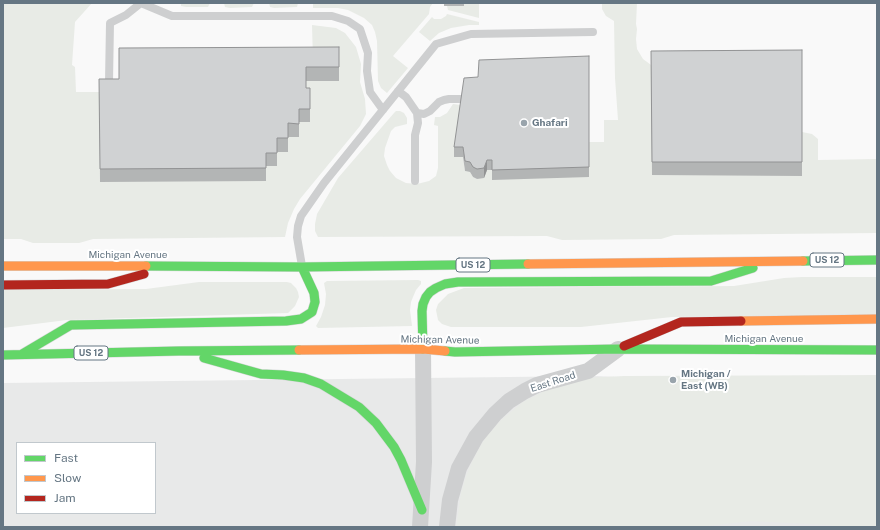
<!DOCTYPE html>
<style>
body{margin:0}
#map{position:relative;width:880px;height:530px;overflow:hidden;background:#f9f9f9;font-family:"Public Sans",sans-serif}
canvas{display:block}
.frame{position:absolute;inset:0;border:4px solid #657683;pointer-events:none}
.legend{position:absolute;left:16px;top:442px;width:140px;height:72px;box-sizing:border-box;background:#fff;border:1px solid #c1c8cd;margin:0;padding:5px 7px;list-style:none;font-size:12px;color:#657683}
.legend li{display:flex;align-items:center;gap:8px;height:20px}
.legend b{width:20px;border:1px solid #c1c8cd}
</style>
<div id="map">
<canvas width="880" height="530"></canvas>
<div class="frame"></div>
<ul class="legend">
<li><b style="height:5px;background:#63d668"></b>Fast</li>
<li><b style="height:5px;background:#ff974d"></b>Slow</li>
<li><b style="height:5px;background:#b3261e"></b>Jam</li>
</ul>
</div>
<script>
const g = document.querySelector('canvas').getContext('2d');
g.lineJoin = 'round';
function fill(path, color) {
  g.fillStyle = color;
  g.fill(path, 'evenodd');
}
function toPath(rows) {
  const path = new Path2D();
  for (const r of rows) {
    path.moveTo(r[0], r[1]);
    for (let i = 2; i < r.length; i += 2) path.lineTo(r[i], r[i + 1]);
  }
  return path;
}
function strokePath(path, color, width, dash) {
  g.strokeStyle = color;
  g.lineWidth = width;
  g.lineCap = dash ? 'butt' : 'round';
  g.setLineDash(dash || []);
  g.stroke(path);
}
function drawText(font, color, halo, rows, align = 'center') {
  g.font = font + ' "Public Sans",sans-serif';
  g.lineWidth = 4;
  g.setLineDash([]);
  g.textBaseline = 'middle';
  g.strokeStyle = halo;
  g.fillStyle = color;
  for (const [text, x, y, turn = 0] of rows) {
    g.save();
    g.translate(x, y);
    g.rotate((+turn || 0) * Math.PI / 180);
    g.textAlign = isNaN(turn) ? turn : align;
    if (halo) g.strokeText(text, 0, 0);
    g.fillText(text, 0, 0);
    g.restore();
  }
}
const built = toPath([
 [593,376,877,387,877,527,3,527,3,383],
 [17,443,155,443,155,513,17,513]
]);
const green = toPath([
 [3,3,92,3,75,22,72,65,75,67,76,92,99,92,100,182,266,166,277,152,288,152,288,137,299,137,299,122,306,101,306,81,338,81,313,61,312,25,336,28,345,33,356,47,361,64,360,82,365,99,366,114,360,126,300,199,294,209,288,223,285,237,93,239,79,243,33,243,21,239,3,239],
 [181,3,210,3,208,7,186,7,181,6],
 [224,3,254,3,252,7,230,8,225,7],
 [269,3,298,3,297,7,274,8,270,7],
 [313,3,433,3,430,7,429,14,393,56,408,68,387,93,381,88,378,81,377,41,375,32,372,25,364,18,348,10,338,8,313,8],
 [464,3,479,3,479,18,448,10,447,6,464,6],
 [602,3,637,3,636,24,637,29,636,39,637,49,643,59,802,176,802,132,812,134,818,139,818,160,877,159,877,233,674,235,661,239,562,240,547,236,318,237,315,231,315,224,317,214,338,178,394,113,396,111,400,111,404,113,407,118,407,124,395,127,391,131,385,148,384,156,387,165,390,171,396,178,406,183,417,184,429,181,436,176,438,168,438,126,434,125,435,117,440,117,447,113,453,104,461,105,454,157,463,157,465,171,470,172,473,177,477,179,487,170,492,170,492,179,589,142,604,142,604,120,618,120,615,78,614,21,606,16,602,9],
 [447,14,479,22,479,25,469,25,451,28,439,33,430,41,419,32,432,17,434,19,441,19,446,16],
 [802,277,877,277,877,314,672,317,581,327,451,327,442,324,438,320,436,310,438,304,448,294,464,288,734,286,784,278],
 [418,280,421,281,421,284,416,290,413,297,411,302,410,310,412,326,318,328,316,326,321,317,325,305,326,294,324,283,327,281],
 [199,282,287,282,291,283,296,288,298,292,299,297,295,306,288,313,67,320,3,328,3,290,146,289],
 [877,375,877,527,839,527,829,525,751,521,697,527,456,527,461,493,466,476,472,462,480,447,486,437,501,420,523,402,552,387,585,378,624,376]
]);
const lane = toPath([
 [109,82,110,23,126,15,141,3,172,16,332,16,348,21,360,29,368,53,367,71,370,92,383,110],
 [398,91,406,97,417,113,418,123,415,135,415,181],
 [417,113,424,114,430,111,439,102,444,100,449,99,462,99],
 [302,266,297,237,298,226,301,216,324,183,436,44,471,34,593,32]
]);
const street = toPath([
 [420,527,424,462,423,349],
 [447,527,450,500,459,468,476,437,495,414,509,401,525,391,537,385,588,371,618,349]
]);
const fast = toPath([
 [803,261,877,260],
 [146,266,302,267,528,264],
 [423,349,422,311,423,304,426,297,430,292,436,288,445,284,458,282,711,281,753,268],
 [445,351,455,352,618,349,877,350],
 [22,354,71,325,286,321,301,319,312,312,315,302,314,293,302,267],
 [3,355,179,351,299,350],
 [204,358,261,374,283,375,304,378,321,384,359,407,376,423,394,447,401,460,422,510]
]);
const slow = toPath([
 [528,264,803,261],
 [3,266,146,266],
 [741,321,877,319],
 [299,350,423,349,445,351]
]);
const jam = toPath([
 [3,285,108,284,144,274],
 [624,346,681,322,741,321]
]);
const wall = toPath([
 [444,3,464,3,464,6,444,6],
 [339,47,339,81,306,81,306,88,310,88,310,122,299,122,299,137,288,137,288,152,277,152,277,166,266,166,266,181,100,182,99,79,119,79],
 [802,50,802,176,652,175,651,51],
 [589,56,589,177,492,180,492,170,487,170,484,178,477,179,473,177,470,172,465,171,463,157,454,157,454,147,478,77]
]);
const shadedWall = toPath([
 [487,160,487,170,484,178,484,168]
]);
const building = toPath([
 [339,47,339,67,306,67,306,88,310,88,310,109,299,109,299,124,288,123,288,138,277,138,277,153,266,153,266,168,100,169,99,79,119,79,119,48,339,47],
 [802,50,802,162,652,162,651,51,802,50],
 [589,56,589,167,492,170,492,160,487,160,484,168,477,169,473,167,470,162,465,161,463,147,454,147,464,78,478,77,479,60,589,56]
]);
const markers = [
 [524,123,4,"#99a4ac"],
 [673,380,4,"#99a4ac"]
];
const shields = [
 [827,260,34],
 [473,265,34],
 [91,353,34]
];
const shieldNames = [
 ["US 12",827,260],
 ["US 12",473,265],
 ["US 12",91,353]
];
const poiNames = [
 ["Ghafari",532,123],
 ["Michigan /",681,374],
 ["East (WB)",681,386]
];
const streetNames = [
 ["Michigan Avenue",128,255],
 ["Michigan Avenue",764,339],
 ["Michigan Avenue",440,340,1],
 ["East Road",553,382,-18]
];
fill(built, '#e8e9e9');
fill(green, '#e8ebe6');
strokePath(fast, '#d5d6d7', 10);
strokePath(slow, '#d5d6d7', 10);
strokePath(jam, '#d5d6d7', 10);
strokePath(lane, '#cecfd0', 8);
strokePath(street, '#cecfd0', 16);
strokePath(fast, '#63d668', 9);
strokePath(slow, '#ff974d', 9);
strokePath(jam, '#b3261e', 9);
fill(wall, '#b3b5b5');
fill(shadedWall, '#929394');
fill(building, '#d0d2d3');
strokePath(building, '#929394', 1);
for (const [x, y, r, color] of markers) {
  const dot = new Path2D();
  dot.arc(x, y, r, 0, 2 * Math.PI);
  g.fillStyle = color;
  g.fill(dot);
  strokePath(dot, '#fff', 1.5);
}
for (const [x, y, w] of shields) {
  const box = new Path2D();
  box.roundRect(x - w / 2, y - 7, w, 14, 3);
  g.fillStyle = '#fff';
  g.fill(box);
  strokePath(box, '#657683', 1);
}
drawText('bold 9px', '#657683', null, shieldNames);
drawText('bold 10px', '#657683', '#fff', poiNames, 'left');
drawText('10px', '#657683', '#fff', streetNames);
</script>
